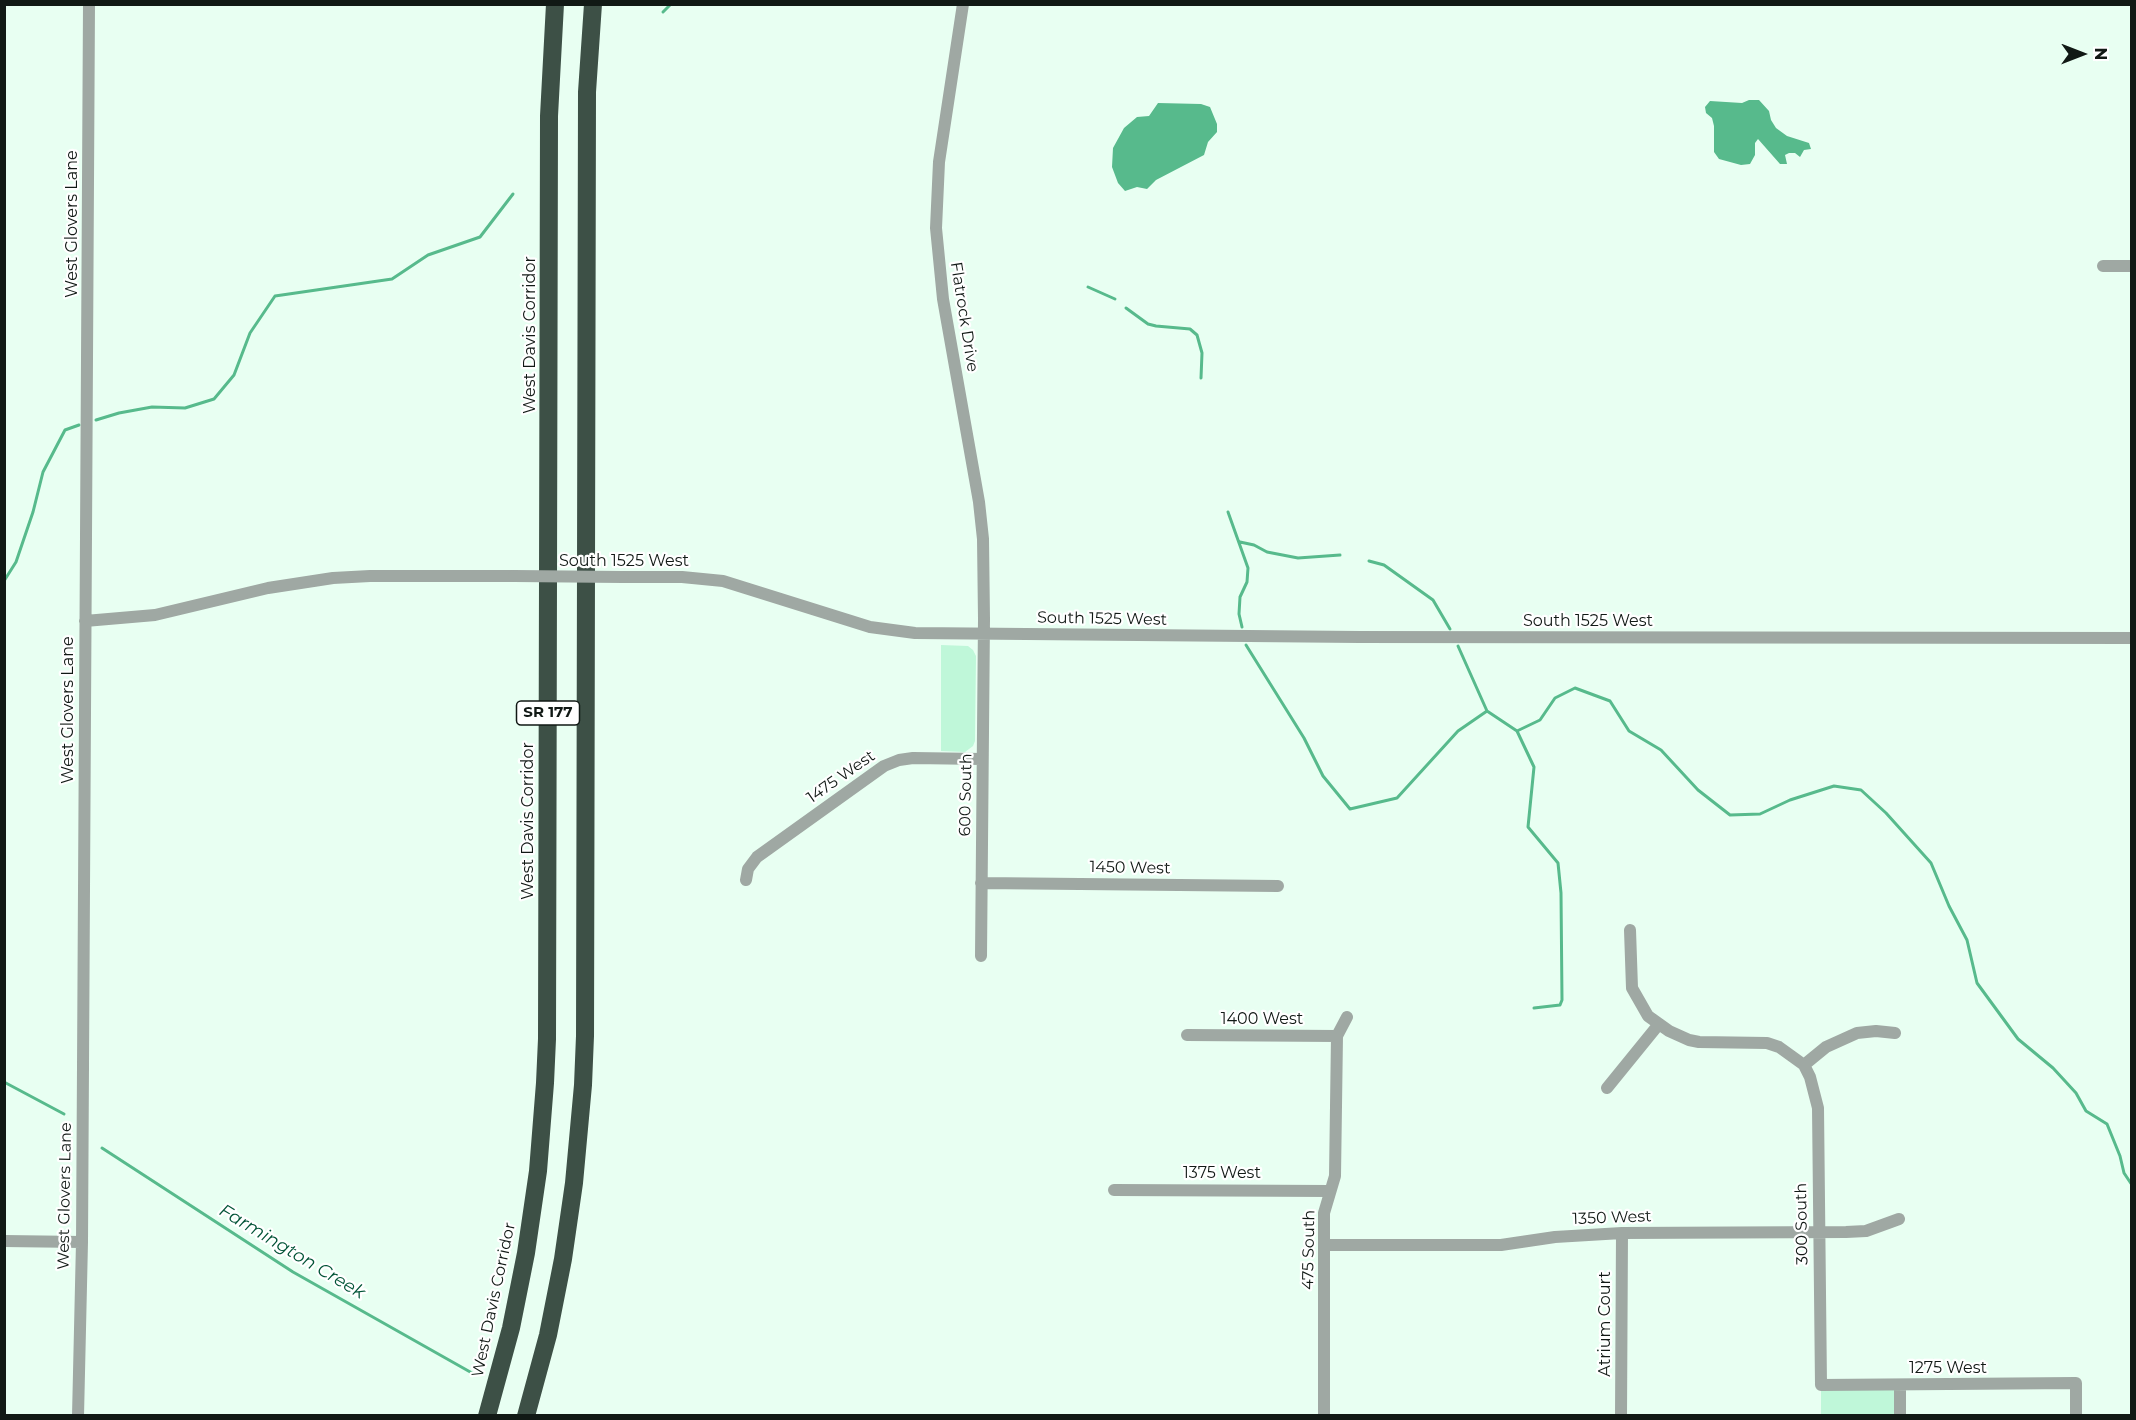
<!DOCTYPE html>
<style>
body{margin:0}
#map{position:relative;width:2136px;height:1420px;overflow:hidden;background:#e8fff2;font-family:Montserrat,sans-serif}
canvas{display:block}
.frame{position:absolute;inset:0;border:6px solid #111915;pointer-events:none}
.north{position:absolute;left:2052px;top:24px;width:60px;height:60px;-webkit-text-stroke:4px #fff;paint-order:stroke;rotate:90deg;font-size:16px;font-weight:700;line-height:24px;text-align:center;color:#111915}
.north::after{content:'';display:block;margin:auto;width:21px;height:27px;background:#111915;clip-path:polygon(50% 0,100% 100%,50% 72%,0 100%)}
</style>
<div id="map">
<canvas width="2136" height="1420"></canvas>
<div class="frame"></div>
<div class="north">N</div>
</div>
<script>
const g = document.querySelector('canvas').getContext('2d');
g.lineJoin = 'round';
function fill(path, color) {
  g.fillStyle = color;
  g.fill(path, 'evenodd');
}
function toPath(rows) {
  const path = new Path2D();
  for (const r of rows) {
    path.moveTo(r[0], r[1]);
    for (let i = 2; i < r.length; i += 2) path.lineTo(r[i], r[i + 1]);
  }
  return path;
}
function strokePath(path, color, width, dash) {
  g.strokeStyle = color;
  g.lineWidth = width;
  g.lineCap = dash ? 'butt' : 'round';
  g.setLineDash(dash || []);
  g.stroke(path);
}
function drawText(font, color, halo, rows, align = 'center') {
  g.font = font + ' Montserrat,sans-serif';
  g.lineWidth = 4.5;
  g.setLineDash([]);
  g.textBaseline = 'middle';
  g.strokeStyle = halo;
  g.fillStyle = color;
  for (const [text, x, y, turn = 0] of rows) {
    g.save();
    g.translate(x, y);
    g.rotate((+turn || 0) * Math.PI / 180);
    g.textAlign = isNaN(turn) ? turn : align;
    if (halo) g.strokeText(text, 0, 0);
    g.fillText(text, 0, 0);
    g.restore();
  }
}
const green = toPath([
 [941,645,968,646,973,650,976,656,975,741,973,746,965,752,941,751],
 [1821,1385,1900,1385,1900,1415,1821,1415]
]);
const water = toPath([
 [1749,100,1759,100,1769,111,1771,120,1776,128,1787,136,1809,143,1811,149,1804,150,1800,157,1795,153,1789,153,1785,155,1787,164,1780,164,1758,139,1755,143,1755,155,1750,164,1741,165,1719,159,1714,152,1714,126,1712,118,1706,113,1705,107,1710,101,1742,103],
 [1158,103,1201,104,1210,107,1217,124,1217,132,1208,142,1204,155,1156,180,1147,189,1137,187,1125,191,1118,183,1112,167,1113,148,1124,128,1137,117,1149,116]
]);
const stream = toPath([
 [663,12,671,4],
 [1088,287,1115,299],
 [1126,308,1148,324,1156,326,1190,329,1197,335,1202,353,1201,378],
 [96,420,119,413,152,407,185,408,214,399,234,375,250,333,275,296,392,279,428,255,480,237,513,194],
 [1228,512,1248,568,1247,582,1240,597,1239,614,1242,627],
 [1240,542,1254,545,1267,552,1298,558,1340,555],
 [1369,561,1384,565,1433,600,1450,629],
 [4,581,16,562,33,512,43,472,65,430,79,425],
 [1246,645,1304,738,1323,776,1350,809,1397,798,1458,731,1487,711],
 [1458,646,1487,711,1517,731,1540,720,1555,698,1575,688,1610,701,1629,731,1661,750,1698,790,1730,815,1760,814,1790,800,1834,786,1861,790,1886,813,1931,863,1949,906,1967,940,1977,983,2018,1039,2053,1068,2076,1093,2086,1111,2107,1124,2120,1156,2124,1173,2132,1185],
 [1517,731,1534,767,1528,827,1558,863,1561,893,1562,1000,1560,1005,1534,1008],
 [4,1082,64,1114],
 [102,1148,293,1272,472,1373]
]);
const minor = toPath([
 [963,4,939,162,936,228,943,299,979,502,983,539,984,619,981,956],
 [2103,266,2132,266],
 [623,577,682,577,723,581,870,627,915,633,1360,637,2132,638],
 [85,621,155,615,268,588,333,578,370,576,514,576],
 [746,880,748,869,757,857,884,766,899,760,913,758,982,759],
 [981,883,1278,886],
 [1630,930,1632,988,1648,1016,1669,1031,1689,1040,1699,1042,1767,1043,1779,1047,1804,1065,1810,1077,1818,1108,1821,1385,2076,1383,2076,1416],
 [1187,1035,1337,1036],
 [1804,1065,1826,1047,1857,1033,1876,1031,1895,1033],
 [1607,1088,1659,1024],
 [1114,1190,1330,1191],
 [4,1241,82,1242],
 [1324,1245,1501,1245,1555,1237,1622,1233,1846,1232,1866,1231,1899,1219],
 [1900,1385,1900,1416],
 [78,1416,82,1242,89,4],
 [1324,1416,1324,1213,1335,1176,1337,1036,1347,1017],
 [1621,1416,1622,1233]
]);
const highway = toPath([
 [487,1416,511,1328,526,1253,538,1171,545,1083,547,1039,549,116,555,4],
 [526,1416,548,1335,563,1259,574,1183,583,1085,585,1036,587,92,593,4]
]);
const minorBridge = toPath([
 [514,576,623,577]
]);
const shields = [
 [548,713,63]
];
const shieldNames = [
 ["SR 177",548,713]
];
const streetNames = [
 ["West Glovers Lane",72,224,-90],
 ["Flatrock Drive",964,317,81],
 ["West Davis Corridor",530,335,-90],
 ["South 1525 West",624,561],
 ["South 1525 West",1102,619,1],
 ["South 1525 West",1588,621],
 ["West Glovers Lane",68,710,-90],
 ["1475 West",841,777,-35],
 ["600 South",966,795,-89],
 ["West Davis Corridor",528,821,-90],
 ["1450 West",1130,868,1],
 ["1400 West",1262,1019],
 ["1375 West",1222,1173],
 ["West Glovers Lane",65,1196,-89],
 ["1350 West",1612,1218,-2],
 ["300 South",1802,1224,-91],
 ["475 South",1309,1250,-89],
 ["West Davis Corridor",494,1300,-78],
 ["Atrium Court",1605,1324,-90],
 ["1275 West",1948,1368]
];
const waterNames = [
 ["Farmington Creek",292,1252,31]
];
fill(green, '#bff7d9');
fill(water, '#57ba8c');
strokePath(stream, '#57ba8c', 3);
strokePath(minor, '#9fa8a3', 12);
strokePath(highway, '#3d5046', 18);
strokePath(minorBridge, '#9fa8a3', 12);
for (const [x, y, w] of shields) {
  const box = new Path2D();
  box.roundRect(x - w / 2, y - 12, w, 24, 4.5);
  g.fillStyle = '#fff';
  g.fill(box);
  strokePath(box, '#111915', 1.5);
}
drawText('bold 15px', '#111915', null, shieldNames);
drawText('16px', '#111915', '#fff', streetNames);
drawText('italic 18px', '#005336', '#fff', waterNames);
</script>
